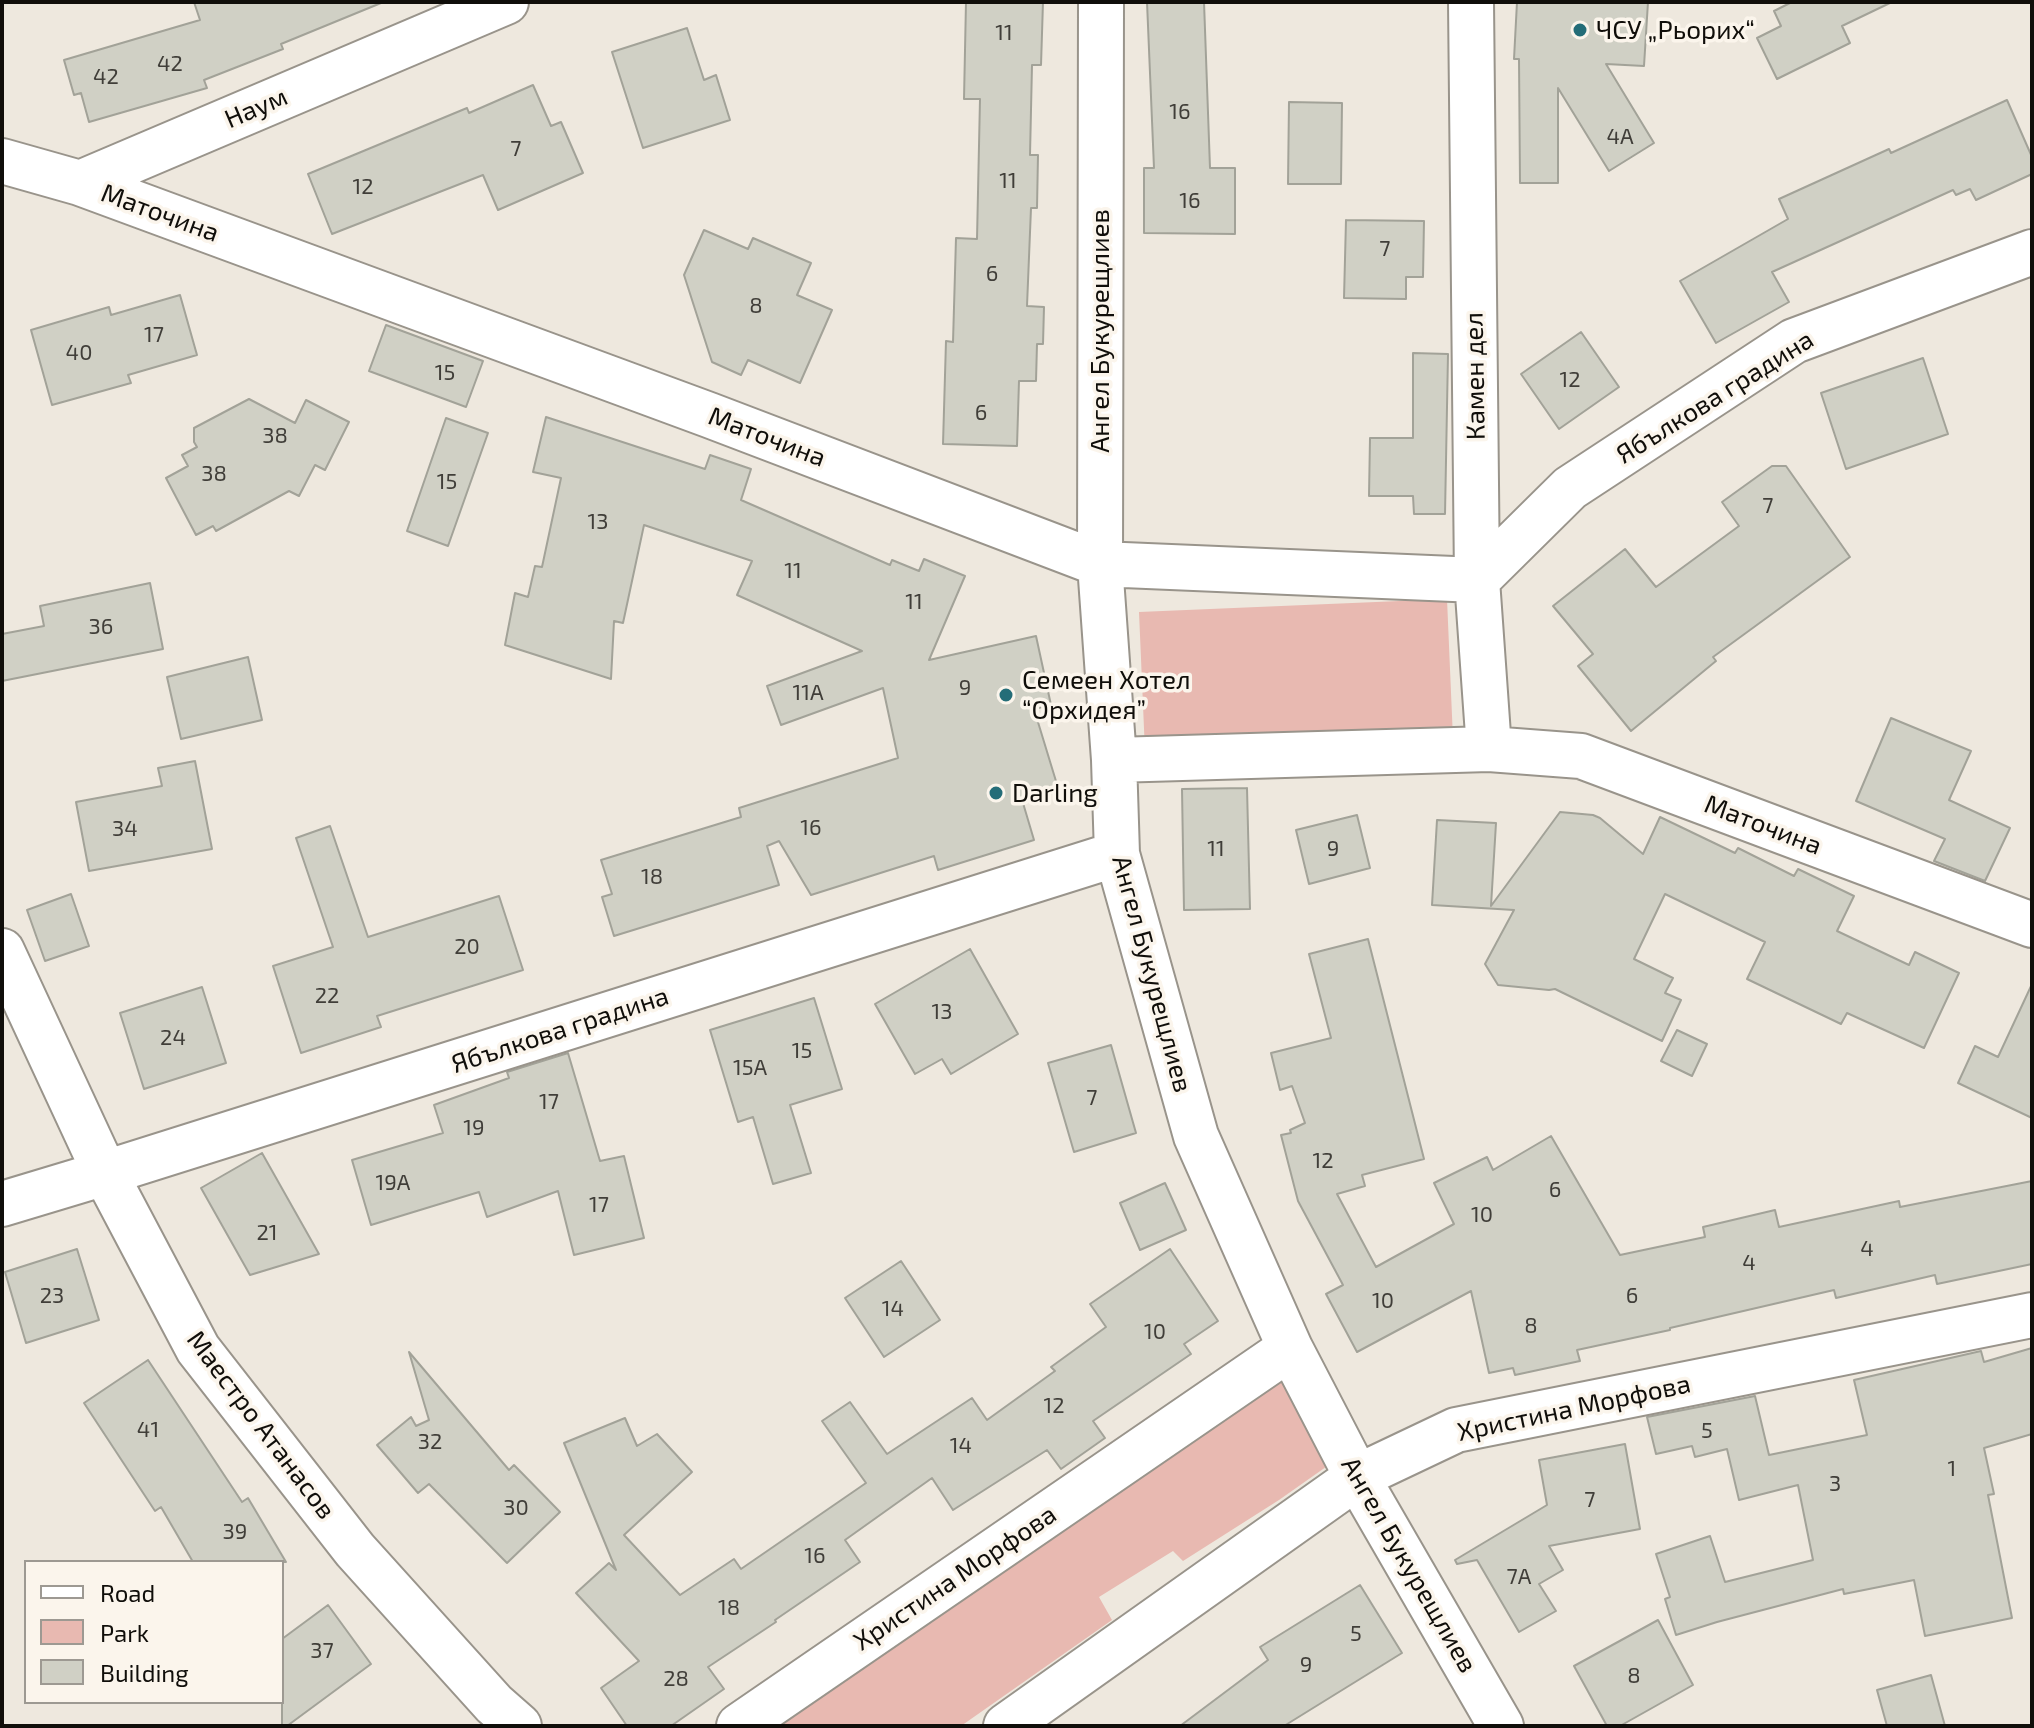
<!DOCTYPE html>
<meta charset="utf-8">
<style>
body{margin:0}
#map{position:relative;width:2034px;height:1728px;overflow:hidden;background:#eee8de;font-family:"Exo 2",sans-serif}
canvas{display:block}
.frame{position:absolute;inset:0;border:4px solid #100e0a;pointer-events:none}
.legend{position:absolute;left:24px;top:1560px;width:260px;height:144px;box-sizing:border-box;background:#fbf5ec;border:2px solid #9d9992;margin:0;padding:10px 14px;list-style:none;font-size:24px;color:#100e0a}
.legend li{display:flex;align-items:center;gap:16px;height:40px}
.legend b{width:40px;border:2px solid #9d9992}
</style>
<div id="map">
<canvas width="2034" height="1728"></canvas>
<div class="frame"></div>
<ul class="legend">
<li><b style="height:10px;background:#fff"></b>Road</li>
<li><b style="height:22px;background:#e8b9b1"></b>Park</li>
<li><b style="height:22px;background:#d0d0c5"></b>Building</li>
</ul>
</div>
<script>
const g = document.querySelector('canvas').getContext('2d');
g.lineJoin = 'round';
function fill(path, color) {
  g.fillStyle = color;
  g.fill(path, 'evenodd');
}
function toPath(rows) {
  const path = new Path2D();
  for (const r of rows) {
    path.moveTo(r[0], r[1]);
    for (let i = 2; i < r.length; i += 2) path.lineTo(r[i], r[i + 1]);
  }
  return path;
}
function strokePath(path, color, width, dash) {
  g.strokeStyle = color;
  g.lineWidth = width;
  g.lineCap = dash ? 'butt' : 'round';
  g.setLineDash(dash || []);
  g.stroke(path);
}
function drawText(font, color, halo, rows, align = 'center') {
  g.font = font + ' "Exo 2",sans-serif';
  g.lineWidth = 7;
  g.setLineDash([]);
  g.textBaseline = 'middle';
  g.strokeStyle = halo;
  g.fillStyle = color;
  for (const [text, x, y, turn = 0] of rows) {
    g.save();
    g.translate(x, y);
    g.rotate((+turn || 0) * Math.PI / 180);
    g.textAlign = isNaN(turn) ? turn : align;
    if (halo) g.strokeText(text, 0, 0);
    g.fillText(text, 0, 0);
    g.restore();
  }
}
const green = toPath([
 [1447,599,1453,739,1145,752,1139,612],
 [1283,1365,1333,1462,1279,1500,1183,1561,1173,1551,1099,1597,1112,1620,961,1726,759,1726]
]);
const building = toPath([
 [194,2,380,2,381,3,281,44,283,49,204,80,207,88,89,122,81,93,74,95,64,60,200,20,194,2],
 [966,2,1043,2,1041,65,1032,65,1030,155,1038,155,1037,208,1031,208,1027,306,1044,307,1043,344,1037,344,1036,381,1019,381,1017,446,943,444,946,341,953,342,956,238,977,239,980,99,964,99,966,2],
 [1147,2,1204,2,1210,168,1235,168,1235,234,1144,233,1144,168,1154,168,1147,2],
 [1517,2,1648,2,1644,66,1606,64,1654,143,1609,171,1558,88,1558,183,1520,183,1519,59,1514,59,1517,2],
 [1792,2,1892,2,1842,26,1850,43,1777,79,1757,38,1781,26,1774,11,1792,2],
 [687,28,704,80,716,75,730,120,643,148,612,52,687,28],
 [533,85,551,126,561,122,583,173,498,210,483,175,332,234,308,174,467,108,469,113,533,85],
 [2007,100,2032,157,2032,174,1976,200,1970,189,1956,195,1953,190,1772,272,1789,302,1716,343,1680,281,1788,219,1779,199,1889,149,1891,153,2007,100],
 [1289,102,1342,103,1341,184,1288,184,1289,102],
 [1346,220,1424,221,1423,277,1406,277,1406,299,1344,298,1346,220],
 [704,230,748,249,753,238,811,263,797,295,832,310,800,383,748,360,741,375,712,362,684,275,704,230],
 [180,295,197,355,128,375,131,383,52,405,31,330,109,307,111,315,180,295],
 [386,325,483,361,466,407,369,371,386,325],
 [1581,332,1619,387,1559,429,1521,374,1581,332],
 [1413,353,1448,354,1445,514,1414,514,1413,496,1369,496,1370,438,1413,438,1413,353],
 [1923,358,1948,434,1846,469,1821,393,1923,358],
 [249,399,295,423,306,400,349,422,325,470,315,465,299,496,289,491,216,531,213,526,196,535,166,478,188,466,182,455,197,447,194,442,194,428,249,399],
 [546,417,705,469,710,455,751,469,741,500,890,565,892,560,919,571,924,559,965,576,929,660,1036,636,1051,705,1034,709,1059,791,1023,803,1034,840,938,870,934,856,811,895,779,841,767,846,779,885,614,936,602,897,612,894,601,860,741,817,739,808,898,758,883,688,781,725,767,686,862,651,737,595,752,561,644,525,623,623,614,621,611,679,505,645,515,593,528,597,535,566,542,567,561,478,533,472,546,417],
 [446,418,488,433,448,546,407,531,446,418],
 [1772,466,1786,466,1850,557,1713,657,1716,661,1631,731,1578,666,1593,654,1553,606,1625,549,1656,587,1739,526,1722,502,1772,466],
 [150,583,163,649,2,681,2,634,44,626,40,606,150,583],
 [248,657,262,720,181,739,167,677,248,657],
 [1891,718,1971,751,1949,800,2010,828,1985,881,1934,861,1945,839,1856,801,1891,718],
 [195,761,212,849,89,871,76,802,162,786,158,768,195,761],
 [1247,788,1250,909,1184,910,1182,789,1247,788],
 [1560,812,1593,815,1600,818,1643,854,1660,817,1735,853,1738,848,1794,876,1798,869,1854,896,1837,931,1909,965,1915,952,1959,973,1924,1048,1847,1013,1841,1024,1747,979,1765,942,1665,894,1634,959,1673,978,1665,993,1681,1000,1662,1041,1555,989,1549,990,1498,985,1485,964,1514,910,1432,905,1437,820,1496,823,1491,906,1560,812],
 [1357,815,1370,868,1309,884,1296,830,1357,815],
 [330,826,368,937,499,896,523,970,377,1016,381,1027,301,1053,273,966,333,947,296,838,330,826],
 [71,894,89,946,45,961,27,910,71,894],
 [1368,939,1424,1159,1362,1175,1365,1186,1337,1194,1376,1267,1454,1224,1434,1183,1487,1157,1493,1170,1551,1136,1620,1255,1705,1237,1703,1227,1775,1210,1779,1227,1899,1201,1900,1207,2032,1181,2032,1264,1937,1284,1935,1275,1836,1298,1834,1290,1670,1328,1670,1330,1577,1350,1580,1361,1515,1375,1513,1368,1489,1373,1471,1291,1357,1352,1326,1294,1343,1285,1298,1201,1281,1135,1291,1133,1290,1130,1305,1123,1292,1086,1280,1090,1271,1053,1331,1038,1309,954,1368,939],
 [970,949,1018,1034,951,1074,942,1059,915,1074,875,1004,970,949],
 [2032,984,2032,1118,1958,1083,1975,1046,1998,1057,2032,984],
 [202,987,226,1063,144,1089,120,1013,202,987],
 [814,998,842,1089,790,1105,811,1173,773,1184,753,1117,738,1122,710,1030,814,998],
 [1677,1030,1707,1044,1692,1076,1661,1061,1677,1030],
 [1111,1045,1136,1133,1074,1152,1048,1063,1111,1045],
 [568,1053,600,1161,624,1156,644,1238,574,1255,558,1191,487,1217,479,1192,371,1225,352,1160,443,1133,434,1105,509,1078,507,1072,568,1053],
 [262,1153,319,1254,250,1275,201,1188,262,1153],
 [1165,1183,1186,1230,1140,1250,1120,1203,1165,1183],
 [77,1249,99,1320,26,1343,5,1272,77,1249],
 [1170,1249,1218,1321,1184,1344,1191,1354,1093,1421,1105,1438,1061,1469,1047,1450,953,1510,932,1478,845,1540,860,1562,775,1620,776,1622,708,1667,724,1689,671,1726,627,1726,601,1688,639,1661,576,1593,609,1563,616,1570,564,1443,625,1418,637,1446,657,1434,692,1472,624,1535,680,1595,734,1559,741,1569,866,1483,822,1421,850,1402,887,1454,972,1398,987,1420,1055,1371,1051,1367,1106,1327,1090,1304,1170,1249],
 [901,1261,940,1320,884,1357,845,1298,901,1261],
 [2032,1348,2032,1434,1984,1448,1994,1494,1988,1495,2012,1618,1925,1636,1914,1580,1844,1594,1843,1589,1717,1622,1676,1635,1665,1599,1670,1597,1656,1554,1710,1536,1725,1582,1813,1560,1798,1485,1739,1500,1727,1449,1695,1457,1692,1446,1656,1454,1647,1417,1755,1396,1769,1455,1867,1435,1854,1380,1981,1351,1984,1362,2032,1348],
 [409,1352,509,1470,514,1465,560,1512,507,1563,429,1484,418,1493,377,1445,411,1417,416,1426,429,1420,409,1352],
 [148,1360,242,1502,248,1498,286,1562,193,1562,161,1507,155,1511,84,1403,148,1360],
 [1625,1444,1640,1529,1549,1546,1563,1570,1539,1584,1556,1611,1519,1632,1477,1560,1457,1564,1455,1560,1547,1505,1539,1460,1625,1444],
 [1360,1585,1402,1653,1284,1726,1180,1726,1268,1660,1260,1647,1360,1585],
 [328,1605,371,1664,287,1726,282,1726,282,1639,328,1605],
 [1658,1620,1693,1685,1620,1726,1607,1726,1574,1666,1658,1620],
 [1931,1675,1945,1726,1887,1726,1877,1690,1931,1675]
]);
const minor = toPath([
 [1101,2,1100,564,1114,760,1117,854,1196,1136,1290,1348,1357,1477,1501,1726],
 [1471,2,1477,580,1489,749],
 [2,161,80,183,506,2],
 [80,183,709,415,1100,564,1477,580,1570,488,1794,341,2032,252],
 [1114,760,1489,749,1581,756,2032,925],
 [2,951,105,1173,198,1349,355,1550,494,1704,519,1726],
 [2,1204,105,1173,1117,854],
 [739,1726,1290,1348],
 [1006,1726,1357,1477,1456,1430,2032,1315]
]);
const markers = [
 [1580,30,8,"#246d78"],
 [1006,695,8,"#246d78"],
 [996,793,8,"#246d78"]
];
const numberNames = [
 ["11",1004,33],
 ["42",170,64],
 ["42",106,77],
 ["16",1180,112],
 ["4А",1620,137],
 ["7",516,149],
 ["11",1008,181],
 ["12",363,187],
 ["16",1190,201],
 ["7",1385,249],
 ["6",992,274],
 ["8",756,306],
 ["17",154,335],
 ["40",79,353],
 ["15",445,373],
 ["12",1570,380],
 ["6",981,413],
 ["38",275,436],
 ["38",214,474],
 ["15",447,482],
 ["7",1768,506],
 ["13",598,522],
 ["11",793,571],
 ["11",914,602],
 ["36",101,627],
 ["9",965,688],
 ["11А",808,693],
 ["16",811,828],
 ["34",125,829],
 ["11",1216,849],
 ["9",1333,849],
 ["18",652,877],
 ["20",467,947],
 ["22",327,996],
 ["13",942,1012],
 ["24",173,1038],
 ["15",802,1051],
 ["15А",750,1068],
 ["7",1092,1098],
 ["17",549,1102],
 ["19",474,1128],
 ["12",1323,1161],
 ["19А",393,1183],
 ["6",1555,1190],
 ["17",599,1205],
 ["10",1482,1215],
 ["21",267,1233],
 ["4",1867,1249],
 ["4",1749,1263],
 ["23",52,1296],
 ["6",1632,1296],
 ["10",1383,1301],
 ["14",893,1309],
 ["8",1531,1326],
 ["10",1155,1332],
 ["12",1054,1406],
 ["41",148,1430],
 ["5",1707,1431],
 ["32",430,1442],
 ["14",961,1446],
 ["1",1952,1469],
 ["3",1835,1484],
 ["7",1590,1500],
 ["30",516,1508],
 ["39",235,1532],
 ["16",815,1556],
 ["7А",1519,1577],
 ["18",729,1608],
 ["5",1356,1634],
 ["37",322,1651],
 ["9",1306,1665],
 ["8",1634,1676],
 ["28",676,1679]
];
const poiNames = [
 ["ЧСУ „Рьорих“",1596,30],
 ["Семеен Хотел",1022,680],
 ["“Орхидея”",1022,710],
 ["Darling",1012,793]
];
const streetNames = [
 ["Наум",256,108,-23],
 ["Маточина",160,213,20],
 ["Ангел Букурещлиев",1100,331,-90],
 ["Камен дел",1475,376,-91],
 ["Ябълкова градина",1715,397,-32],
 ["Маточина",767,437,21],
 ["Маточина",1763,825,21],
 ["Ангел Букурещлиев",1152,974,75],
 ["Ябълкова градина",560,1030,-18],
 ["Христина Морфова",1574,1408,-12],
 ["Маестро Атанасов",261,1425,53],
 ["Ангел Букурещлиев",1409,1565,60],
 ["Христина Морфова",955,1578,-34]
];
fill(green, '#e8b9b1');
fill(building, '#d0d0c5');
strokePath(building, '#a2a298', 2);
strokePath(minor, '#99948b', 48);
strokePath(minor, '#fff', 44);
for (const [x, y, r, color] of markers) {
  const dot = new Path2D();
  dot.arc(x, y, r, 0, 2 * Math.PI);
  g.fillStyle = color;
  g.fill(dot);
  strokePath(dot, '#fbf5ec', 3);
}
drawText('22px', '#403e39', null, numberNames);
drawText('26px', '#100e0a', '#fbf5ec', poiNames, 'left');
drawText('26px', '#100e0a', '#fbf5ec', streetNames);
</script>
